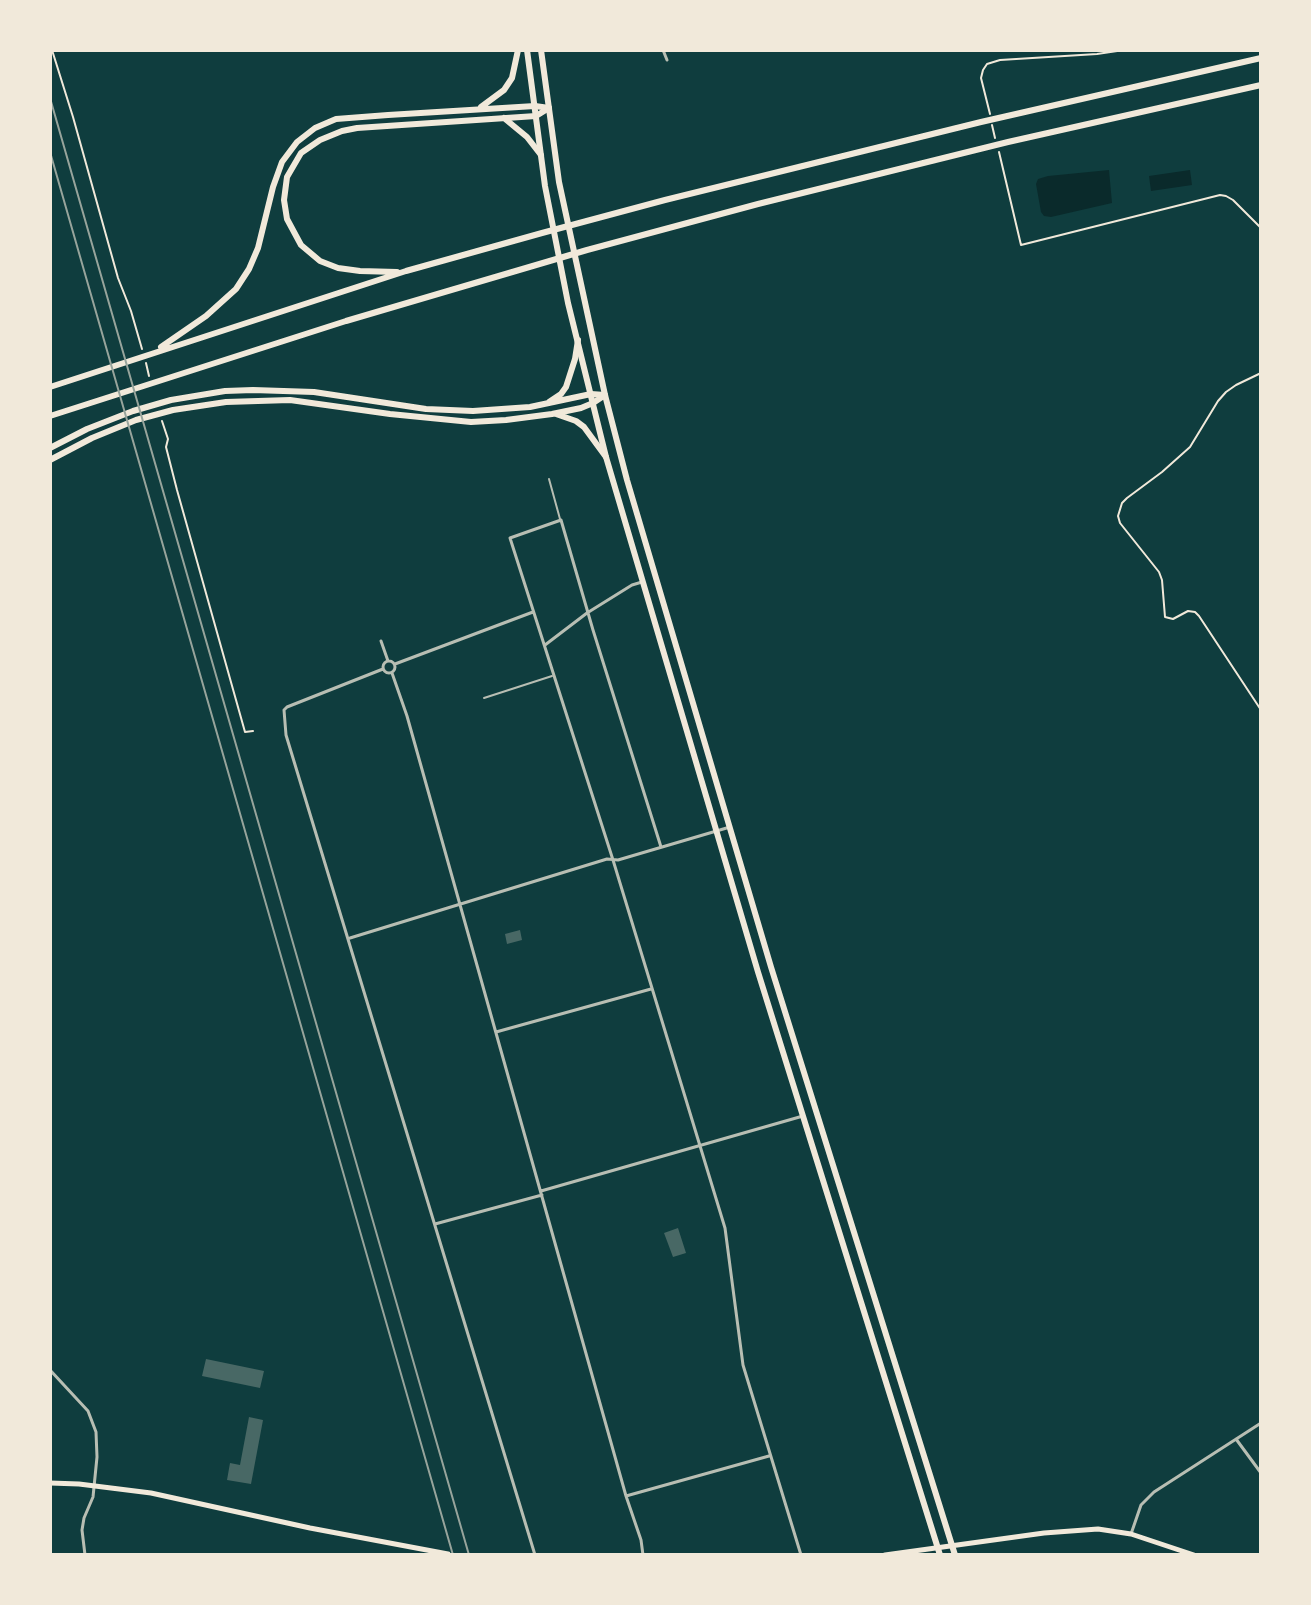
<!DOCTYPE html>
<style>
body{margin:0}
#map{position:relative;width:1311px;height:1605px;overflow:hidden;background:#0f3d3e;font-family:Montserrat,sans-serif}
canvas{display:block}
.frame{position:absolute;inset:0;border:52px solid #f1e9da;pointer-events:none}
</style>
<div id="map">
<canvas width="1311" height="1605"></canvas>
<div class="frame"></div>
</div>
<script>
const g = document.querySelector('canvas').getContext('2d');
g.lineJoin = 'round';
function fill(path, color) {
  g.fillStyle = color;
  g.fill(path, 'evenodd');
}
function toPath(rows) {
  const path = new Path2D();
  for (const r of rows) {
    if (r.length === 3) {
      path.moveTo(r[0] + r[2], r[1]);
      path.arc(r[0], r[1], r[2], 0, 2 * Math.PI);
      continue;
    }
    path.moveTo(r[0], r[1]);
    for (let i = 2; i < r.length; i += 2) path.lineTo(r[i], r[i + 1]);
  }
  return path;
}
function strokePath(path, color, width, dash) {
  g.strokeStyle = color;
  g.lineWidth = width;
  g.lineCap = dash ? 'butt' : 'round';
  g.setLineDash(dash || []);
  g.stroke(path);
}
const water = toPath([
 [1109,170,1112,203,1051,217,1044,216,1041,212,1036,184,1038,179,1048,176],
 [1190,170,1192,185,1151,191,1149,176]
]);
const building = toPath([
 [520,930,522,940,507,944,505,934],
 [678,1228,686,1253,673,1257,664,1233],
 [206,1359,264,1371,260,1388,202,1376],
 [249,1417,263,1420,251,1484,227,1480,230,1463,240,1465]
]);
const path = toPath([
 [52,50,73,117,118,278,131,311,142,349],
 [990,114,981,78,983,70,987,64,1000,60,1097,54,1124,50],
 [992,125,995,138],
 [999,152,1021,245,1220,195,1226,196,1233,200,1261,228],
 [146,363,149,376],
 [1261,373,1236,385,1226,392,1218,401,1190,447,1162,472,1127,498,1122,503,1118,516,1120,523,1159,572,1162,580,1165,617,1173,619,1188,611,1195,612,1199,616,1261,710],
 [162,421,168,439,166,447,177,490,245,732,253,731]
]);
const service = toPath([
 [549,479,560,519],
 [484,698,552,676]
]);
const minor = toPath([
 [663,50,667,60],
 [381,641,388,661],
 [545,645,587,613,632,585,642,582],
 [389,667,6],
 [395,664,533,612],
 [383,669,287,707,284,710,286,735,535,1555],
 [392,673,407,716,626,1496,641,1540,643,1555],
 [661,847,593,630,561,520,510,538,613,860,725,1228,743,1365,801,1555],
 [350,938,607,859,618,860,730,827],
 [496,1032,651,989],
 [541,1191,803,1116],
 [435,1224,542,1195],
 [50,1370,88,1411,96,1432,97,1457,93,1497,84,1518,82,1530,85,1555],
 [1236,1439,1261,1473],
 [626,1496,769,1456],
 [1131,1534,1141,1505,1154,1492,1261,1423]
]);
const secondary = toPath([
 [50,1483,79,1484,151,1493,310,1528,448,1554],
 [885,1555,1044,1533,1098,1529,1131,1534,1194,1555]
]);
const primary = toPath([
 [527,50,545,186,568,303,606,457,758,972,940,1555],
 [541,50,559,182,605,395,627,480,771,967,955,1555]
]);
const motorway = toPath([
 [481,107,504,90,512,78,518,50],
 [504,118,527,137,541,155],
 [397,272,360,271,338,268,320,261,301,245,287,219,284,200,287,177,301,153,320,140,342,131,357,128,536,116,549,108],
 [161,347,206,316,236,289,249,269,258,248,273,187,282,162,297,142,315,128,336,119,388,115,535,106,549,108],
 [50,387,406,271,542,233,665,200,981,122,1261,58],
 [549,402,561,394,566,387,575,359,578,340],
 [556,414,576,421,584,427,606,457],
 [50,416,346,321,587,250,758,204,1008,142,1261,85],
 [50,448,87,429,133,411,171,400,225,391,253,390,314,392,426,409,473,411,530,407,591,394,605,395],
 [50,460,92,438,136,420,173,410,226,402,290,400,390,414,471,422,506,420,552,414,581,408,593,403,605,395]
]);
const rail = toPath([
 [50,98,469,1555],
 [50,152,453,1555]
]);
fill(water, '#0a2a2b');
fill(building, '#486865');
strokePath(path, '#f1e9da', 2);
strokePath(service, '#b8beb3', 2);
strokePath(minor, '#b8beb3', 3);
strokePath(secondary, '#f1e9da', 5);
strokePath(primary, '#f1e9da', 6);
strokePath(motorway, '#f1e9da', 6);
strokePath(rail, '#97a49c', 2);
</script>
